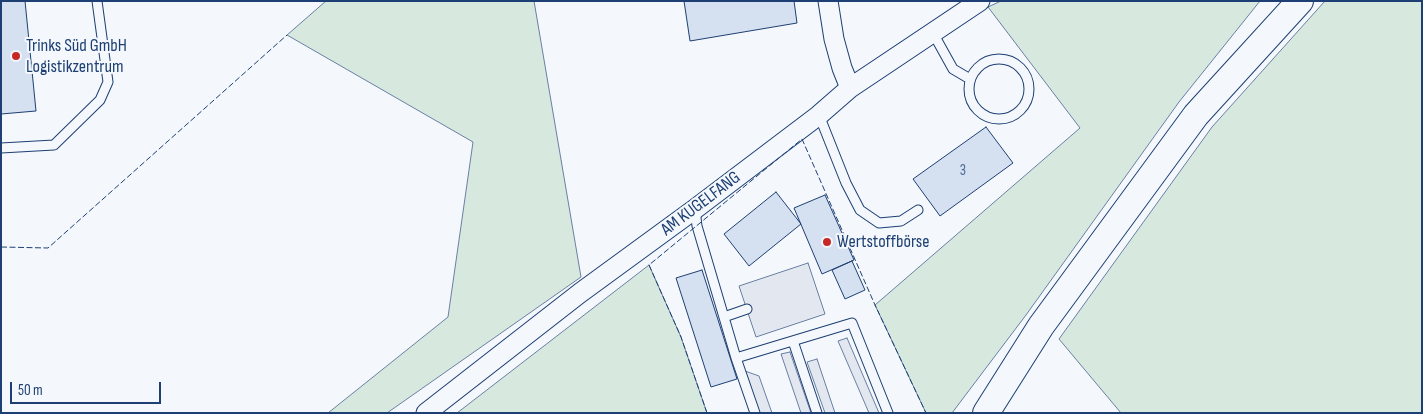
<!DOCTYPE html>
<meta charset="utf-8">
<style>
body{margin:0}
#map{position:relative;width:1423px;height:414px;overflow:hidden;background:#f4f7fb;font-family:"Sofia Sans Condensed",sans-serif}
canvas{display:block}
.frame{position:absolute;inset:0;border:2px solid #1d3f73;pointer-events:none}
.scale{position:absolute;left:10px;top:382px;width:151px;height:22px;box-sizing:border-box;border:2px solid #1d3f73;border-top:0;padding-left:6px;font-size:15px;line-height:18px;white-space:nowrap;color:#1d3f73;-webkit-text-stroke:4px #f4f7fb;paint-order:stroke}
</style>
<div id="map">
<canvas width="1423" height="414"></canvas>
<div class="frame"></div>
<div class="scale">50 m</div>
</div>
<script>
const g = document.querySelector('canvas').getContext('2d');
g.lineJoin = 'round';
function fill(path, color) {
  g.fillStyle = color;
  g.fill(path, 'evenodd');
}
function toPath(rows) {
  const path = new Path2D();
  for (const r of rows) {
    if (r.length === 3) {
      path.moveTo(r[0] + r[2], r[1]);
      path.arc(r[0], r[1], r[2], 0, 2 * Math.PI);
      continue;
    }
    path.moveTo(r[0], r[1]);
    for (let i = 2; i < r.length; i += 2) path.lineTo(r[i], r[i + 1]);
  }
  return path;
}
function strokePath(path, color, width, dash) {
  g.strokeStyle = color;
  g.lineWidth = width;
  g.lineCap = dash ? 'butt' : 'round';
  g.setLineDash(dash || []);
  g.stroke(path);
}
function drawText(font, color, halo, rows, align = 'center') {
  g.font = font + ' "Sofia Sans Condensed",sans-serif';
  g.lineWidth = 4;
  g.setLineDash([]);
  g.textBaseline = 'middle';
  g.strokeStyle = halo;
  g.fillStyle = color;
  for (const [text, x, y, turn = 0] of rows) {
    g.save();
    g.translate(x, y);
    g.rotate((+turn || 0) * Math.PI / 180);
    g.textAlign = isNaN(turn) ? turn : align;
    if (halo) g.strokeText(text, 0, 0);
    g.fillText(text, 0, 0);
    g.restore();
  }
}
const green = toPath([
 [326,1,534,1,581,277,387,413,328,413,448,317,473,142,287,35,326,1],
 [1001,1,1260,1,1179,102,1026,315,952,413,926,413,875,305,1080,128,988,7,1001,1],
 [1325,1,1422,1,1422,413,1121,413,1059,339,1212,127,1325,1],
 [649,265,681,337,707,413,457,413,649,265]
]);
const parking = toPath([
 [808,263,825,314,756,337,739,286,808,263],
 [847,338,879,413,869,413,838,341,847,338],
 [790,352,811,413,801,413,781,354,790,352],
 [817,359,835,413,825,413,807,362,817,359],
 [745,371,759,376,772,413,759,413,745,371]
]);
const building = toPath([
 [1,1,25,1,36,111,1,114,1,1],
 [684,1,794,1,797,23,690,41,684,1],
 [986,127,1013,163,940,216,913,179,986,127],
 [776,192,801,224,749,266,724,234,776,192],
 [825,195,854,260,822,274,794,208,825,195],
 [852,261,865,290,845,299,832,270,852,261],
 [702,270,737,379,711,387,676,278,702,270]
]);
const service = toPath([
 [933,33,953,69,970,79],
 [999,89,30],
 [819,115,846,183,860,210,879,223,901,221,918,210],
 [1,148,54,145,100,100,108,82,97,1],
 [695,209,697,226,736,358,755,413],
 [724,317,747,309],
 [793,341,817,413],
 [736,358,852,323,888,413]
]);
const minor = toPath([
 [828,1,834,39,842,68,850,88],
 [426,413,580,293,695,209,819,115,850,88,980,1]
]);
const secondary = toPath([
 [986,413,1041,326,1196,115,1300,1]
]);
const fence = toPath([
 [1,247,48,248,287,35],
 [707,413,681,337,649,265,802,139,875,305,926,413]
]);
const markers = [
 [16,56,5,"#c62828"],
 [827,242,5,"#c62828"]
];
const numberNames = [
 ["3",963,171]
];
const poiNames = [
 ["Trinks Süd GmbH",26,46],
 ["Logistikzentrum",26,67],
 ["Wertstoffbörse",837,242]
];
const streetNames = [
 ["AM KUGELFANG",701,204,-37]
];
fill(green, '#d7e8df');
strokePath(green, '#687fa3', 1);
fill(parking, '#e3e8f0');
strokePath(parking, '#687fa3', 1);
fill(building, '#d5e0f0');
strokePath(building, '#1d3f73', 1);
strokePath(service, '#1d3f73', 11);
strokePath(minor, '#1d3f73', 21);
strokePath(secondary, '#1d3f73', 28);
strokePath(service, '#f4f7fb', 9);
strokePath(minor, '#f4f7fb', 19);
strokePath(secondary, '#f4f7fb', 26);
strokePath(fence, '#1d3f73', 1, [6, 2.5]);
for (const [x, y, r, color] of markers) {
  const dot = new Path2D();
  dot.arc(x, y, r, 0, 2 * Math.PI);
  g.fillStyle = color;
  g.fill(dot);
  strokePath(dot, '#f4f7fb', 2);
}
drawText('15px', '#4b6792', null, numberNames);
drawText('18px', '#1d3f73', '#f4f7fb', poiNames, 'left');
drawText('18px', '#1d3f73', '#f4f7fb', streetNames);
</script>
